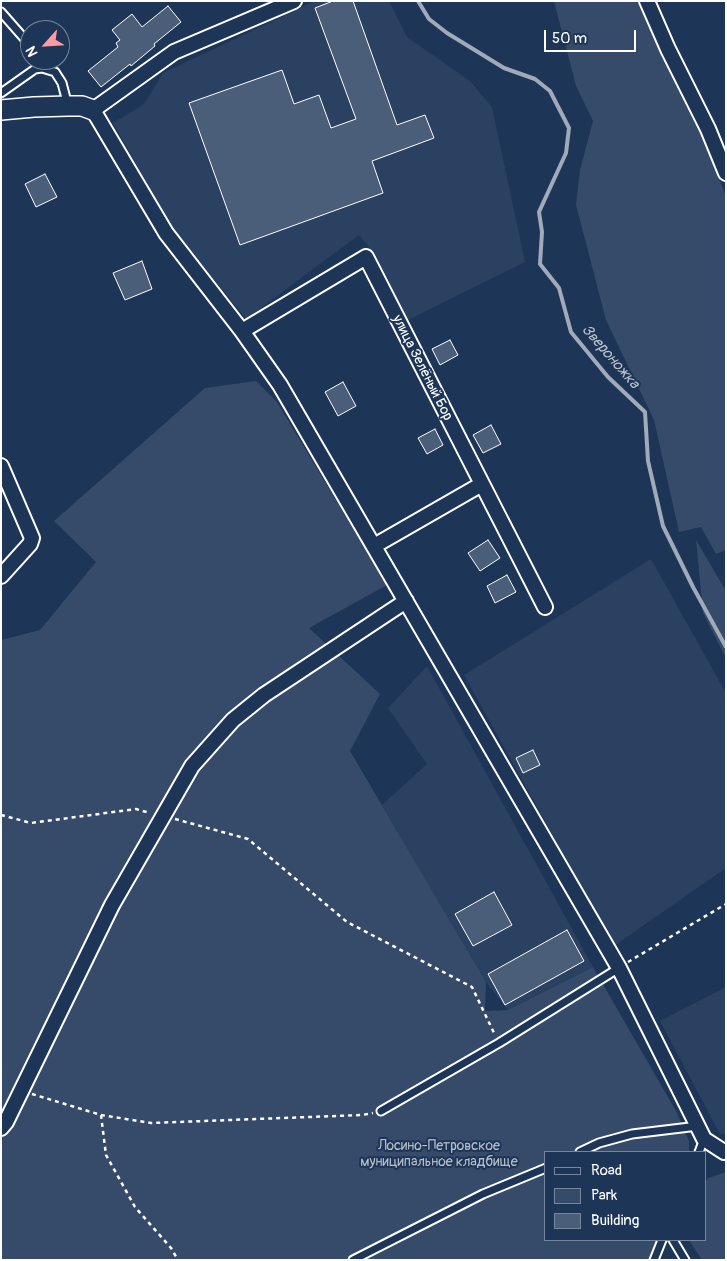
<!DOCTYPE html>
<meta charset="utf-8">
<style>
body{margin:0}
#map{position:relative;width:727px;height:1261px;overflow:hidden;background:#1d3557;font-family:Pangolin,sans-serif}
canvas{display:block}
.frame{position:absolute;inset:0;border:2px solid #fff;pointer-events:none}
.legend{position:absolute;left:544px;top:1151px;width:162px;height:90px;box-sizing:border-box;background:#1d3557;border:1px solid #77869a;margin:0;padding:6px 9px;list-style:none;font-size:15px;color:#fff}
.legend li{display:flex;align-items:center;gap:10px;height:25px}
.legend b{width:25px;border:1px solid #77869a}
.north{position:absolute;left:20px;top:20px;width:50px;height:50px;box-sizing:border-box;background:#1d3557;border:1px solid #77869a;border-radius:50%;rotate:244deg;font-size:14px;font-weight:700;line-height:20px;text-align:center;color:#fff}
.north::after{content:'';display:block;margin:auto;width:18px;height:22px;background:#ff9aa2;clip-path:polygon(50% 0,100% 100%,50% 72%,0 100%)}
.scale{position:absolute;left:544px;top:30px;width:92px;height:22px;box-sizing:border-box;border:2px solid #fff;border-top:0;padding-left:6px;font-size:15px;line-height:18px;white-space:nowrap;color:#fff;-webkit-text-stroke:4px #1d3557;paint-order:stroke}
</style>
<div id="map">
<canvas width="727" height="1261"></canvas>
<div class="frame"></div>
<ul class="legend">
<li><b style="height:6px;background:#1d3557"></b>Road</li>
<li><b style="height:14px;background:#364b69"></b>Park</li>
<li><b style="height:14px;background:#4a5d79"></b>Building</li>
</ul>
<div class="north">N</div>
<div class="scale">50 m</div>
</div>
<script>
const g = document.querySelector('canvas').getContext('2d');
g.lineJoin = 'round';
function fill(path, color) {
  g.fillStyle = color;
  g.fill(path, 'evenodd');
}
function toPath(rows) {
  const path = new Path2D();
  for (const r of rows) {
    path.moveTo(r[0], r[1]);
    for (let i = 2; i < r.length; i += 2) path.lineTo(r[i], r[i + 1]);
  }
  return path;
}
function strokePath(path, color, width, dash) {
  g.strokeStyle = color;
  g.lineWidth = width;
  g.lineCap = dash ? 'butt' : 'round';
  g.setLineDash(dash || []);
  g.stroke(path);
}
function drawText(font, color, halo, rows, align = 'center') {
  g.font = font + ' Pangolin,sans-serif';
  g.lineWidth = 4;
  g.setLineDash([]);
  g.textBaseline = 'middle';
  g.strokeStyle = halo;
  g.fillStyle = color;
  for (const [text, x, y, turn = 0] of rows) {
    g.save();
    g.translate(x, y);
    g.rotate((+turn || 0) * Math.PI / 180);
    g.textAlign = isNaN(turn) ? turn : align;
    if (halo) g.strokeText(text, 0, 0);
    g.fillText(text, 0, 0);
    g.restore();
  }
}
const built = toPath([
 [315,1,389,1,407,37,470,81,492,107,525,262,406,321,368,246,359,235,246,319,170,225,113,123,144,104,163,73],
 [651,559,726,693,726,868,614,946,464,675],
 [427,666,593,967,508,1010,486,982,382,805,427,764,388,708],
 [726,987,726,1134,720,1134,660,1021]
]);
const green = toPath([
 [554,1,637,1,706,143,726,197,726,550,716,554,701,527,679,532,654,420,606,320,576,205,580,170,593,121,576,86],
 [256,381,277,402,387,585,309,628,380,694,350,751,486,982,485,1011,508,1010,593,967,676,1111,689,1141,689,1152,546,1152,546,1240,657,1240,649,1260,1,1260,1,640,40,630,96,562,54,521,205,388],
 [696,540,726,591,726,658,703,613],
 [726,1172,726,1260,702,1260,689,1240,706,1240,706,1181,708,1178]
]);
const stream = toPath([
 [418,1,429,19,447,33,504,68,535,79,550,91,569,128,566,153,539,212,542,232,540,264,559,288,571,332,608,377,645,412,648,461,663,526,693,587,726,647]
]);
const building = toPath([
 [333,1,353,1,397,125,425,115,434,138,372,161,383,193,240,245,189,103,282,70,294,104,319,95,331,128,356,119,315,8,333,1],
 [168,6,181,22,154,44,155,46,131,66,130,64,101,87,88,71,118,47,116,43,120,40,112,30,132,14,142,27,168,6],
 [45,174,57,197,36,207,25,184,45,174],
 [142,261,152,289,125,300,113,273,142,261],
 [450,340,458,355,440,365,432,349,450,340],
 [343,382,356,406,338,416,325,392,343,382],
 [491,425,501,444,483,453,473,435,491,425],
 [435,429,443,445,427,454,418,438,435,429],
 [488,540,500,558,480,571,468,553,488,540],
 [507,575,516,592,495,603,487,586,507,575],
 [533,750,540,765,523,773,516,758,533,750],
 [494,892,512,925,473,946,455,914,494,892],
 [567,930,584,961,505,1005,488,974,567,930]
]);
const path = toPath([
 [1,815,31,823,136,809,150,813],
 [175,819,248,839,347,922,472,987,495,1035],
 [628,962,726,904],
 [32,1094,101,1115,151,1123,362,1115,373,1113],
 [101,1115,106,1155,135,1207,171,1248,178,1260]
]);
const lane = toPath([
 [1,12,30,45],
 [1,93,35,69,42,68,55,72,62,83,68,106],
 [381,1111,499,1043,619,968],
 [580,1152,599,1143,632,1134,698,1126],
 [699,1152,704,1139],
 [673,1240,685,1260],
 [353,1260,483,1194,546,1168],
 [654,1260,662,1240]
]);
const street = toPath([
 [294,1,174,52,93,110,166,233,242,331,280,385,619,968,704,1139,724,1152,726,1151],
 [647,1,668,49,708,129,726,173],
 [242,331,366,257,545,607],
 [1,466,32,538,30,544,1,576],
 [374,546,482,484],
 [1,1128,6,1122,112,905,192,766,233,720,264,695,406,601]
]);
const secondary = toPath([
 [1,110,34,107,68,106,82,106,93,110]
]);
const streetNames = [
 ["улица Зелёный Бор",422,368,63]
];
const parkNames = [
 ["Лосино-Петровское",439,1146],
 ["муниципальное кладбище",439,1162]
];
const waterNames = [
 ["Звероножка",610,357,49]
];
fill(built, '#2a4161');
fill(green, '#364b69');
strokePath(stream, '#a0aab8', 4);
fill(building, '#4a5d79');
strokePath(building, '#fff', 1);
strokePath(lane, '#fff', 11);
strokePath(street, '#fff', 18);
strokePath(secondary, '#fff', 22);
strokePath(path, '#fff', 2.5, [4, 4]);
strokePath(lane, '#1d3557', 7);
strokePath(street, '#1d3557', 14);
strokePath(secondary, '#1d3557', 19);
drawText('14px', '#fff', '#1d3557', streetNames);
drawText('14px', '#b9c0ca', '#1d3557', parkNames);
drawText('italic 15px', '#b8c0ca', '#1d3557', waterNames);
</script>
